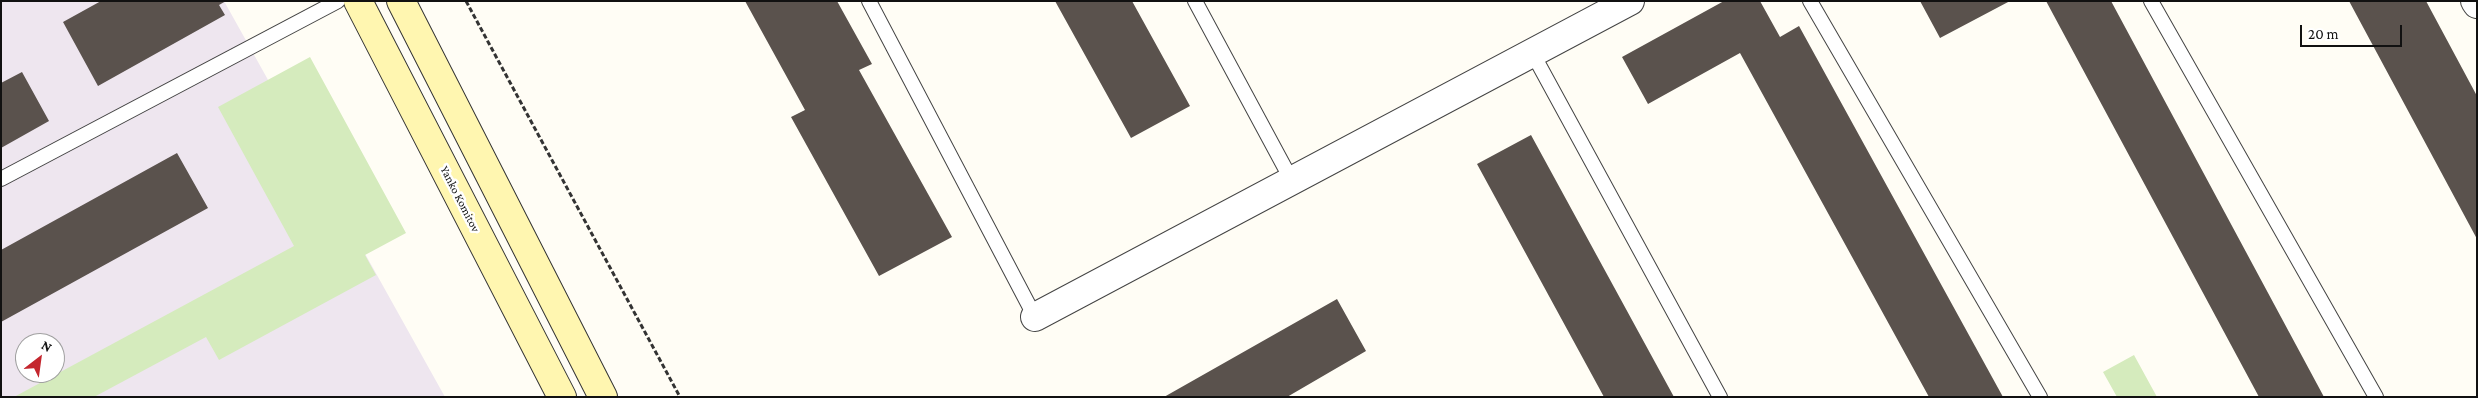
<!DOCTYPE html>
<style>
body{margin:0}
#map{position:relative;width:2478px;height:398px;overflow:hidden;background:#fffdf5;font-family:"Crimson Pro",serif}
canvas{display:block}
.frame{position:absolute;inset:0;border:2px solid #111;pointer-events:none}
.north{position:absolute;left:15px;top:333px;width:50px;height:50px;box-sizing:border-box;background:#fff;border:1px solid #a0a0a0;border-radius:50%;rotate:30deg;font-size:14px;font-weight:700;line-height:20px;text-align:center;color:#111}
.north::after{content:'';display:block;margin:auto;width:18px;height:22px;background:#c4262e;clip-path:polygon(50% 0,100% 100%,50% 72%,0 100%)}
.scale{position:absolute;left:2300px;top:25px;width:102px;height:22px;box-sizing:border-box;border:2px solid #111;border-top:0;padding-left:6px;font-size:15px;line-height:18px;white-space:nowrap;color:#111;-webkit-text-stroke:4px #fff;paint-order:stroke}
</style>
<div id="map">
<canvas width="2478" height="398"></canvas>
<div class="frame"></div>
<div class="north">N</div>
<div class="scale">20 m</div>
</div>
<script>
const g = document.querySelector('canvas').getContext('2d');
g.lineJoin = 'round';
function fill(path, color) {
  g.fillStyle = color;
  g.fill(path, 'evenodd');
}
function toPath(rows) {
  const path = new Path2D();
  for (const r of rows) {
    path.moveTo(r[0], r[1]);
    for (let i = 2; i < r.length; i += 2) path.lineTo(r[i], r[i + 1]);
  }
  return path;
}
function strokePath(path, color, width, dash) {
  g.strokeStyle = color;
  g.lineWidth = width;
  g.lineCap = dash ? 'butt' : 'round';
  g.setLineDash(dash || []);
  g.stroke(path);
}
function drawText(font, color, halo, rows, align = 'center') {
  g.font = font + ' "Crimson Pro",serif';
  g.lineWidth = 5;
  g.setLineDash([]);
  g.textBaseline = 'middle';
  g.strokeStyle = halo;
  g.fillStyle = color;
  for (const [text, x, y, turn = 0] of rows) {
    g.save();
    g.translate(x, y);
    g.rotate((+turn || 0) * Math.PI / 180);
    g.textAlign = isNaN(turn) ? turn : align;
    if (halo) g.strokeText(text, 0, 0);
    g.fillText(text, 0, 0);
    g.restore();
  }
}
const industrial = toPath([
 [1,1,224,1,445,397,1,397],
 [25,343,55,343,55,373,25,373]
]);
const green = toPath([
 [310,57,406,233,365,255,376,275,219,360,206,337,94,397,14,397,294,246,218,107],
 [2134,355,2157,397,2117,397,2103,372]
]);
const building = toPath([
 [101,1,226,1,219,5,225,15,98,86,63,22],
 [745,1,837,1,872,64,859,70,952,237,879,276,791,117,805,110],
 [1055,1,1132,1,1190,106,1131,138],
 [1724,1,1760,1,1780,37,1799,26,2003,397,1929,397,1740,53,1648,104,1622,57],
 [1920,1,2010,1,1940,38],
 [2046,1,2111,1,2324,397,2259,397],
 [2349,1,2426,1,2477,96,2477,239],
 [22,72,49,121,1,148,1,83],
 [1531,135,1674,397,1604,397,1477,164],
 [177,153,208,208,1,322,1,250],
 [1337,299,1366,351,1287,397,1164,397]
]);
const path = toPath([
 [466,1,680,397]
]);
const service = toPath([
 [869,1,1035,317],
 [1195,1,1292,181],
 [1810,1,2040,397],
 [2151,1,2376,397],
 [1533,54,1720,397],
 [1,179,338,1]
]);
const minor = toPath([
 [2475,1,2477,4],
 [1035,317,1630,1]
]);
const secondary = toPath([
 [358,1,562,397],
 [401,1,603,397]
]);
const streetNames = [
 ["Yanko Komitov",460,199,63]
];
fill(industrial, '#eee6ef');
fill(green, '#d5ebbd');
fill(building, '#5a524d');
strokePath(service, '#444', 16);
strokePath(minor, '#444', 30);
strokePath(secondary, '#333', 30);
strokePath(path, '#333', 3, [5, 2.5]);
strokePath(service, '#fff', 14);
strokePath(minor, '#fff', 28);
strokePath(secondary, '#fff6b0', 28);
drawText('12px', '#111', '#fff', streetNames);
</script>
